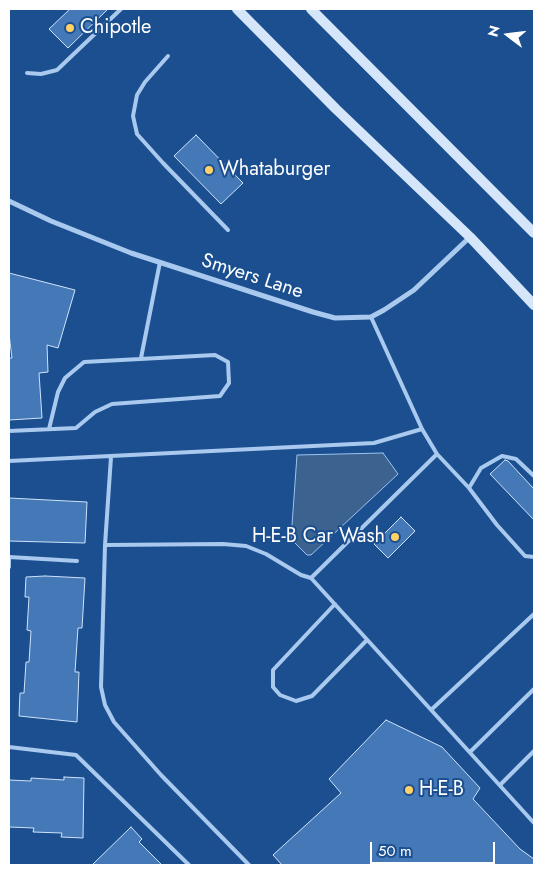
<!DOCTYPE html>
<style>
body{margin:0}
#map{position:relative;width:543px;height:874px;overflow:hidden;background:#1b4f8f;font-family:Jost,sans-serif}
canvas{display:block}
.frame{position:absolute;inset:0;border:10px solid #fff;pointer-events:none}
.north{position:absolute;left:483px;top:10px;width:50px;height:50px;-webkit-text-stroke:4px #1b4f8f;paint-order:stroke;rotate:285deg;font-size:14px;font-weight:700;line-height:20px;text-align:center;color:#fff}
.north::after{content:'';display:block;margin:auto;width:18px;height:22px;background:#fff;clip-path:polygon(50% 0,100% 100%,50% 72%,0 100%)}
.scale{position:absolute;left:370px;top:842px;width:125px;height:22px;box-sizing:border-box;border:2px solid #fff;border-top:0;padding-left:6px;font-size:15px;line-height:18px;white-space:nowrap;color:#fff;-webkit-text-stroke:4px #1b4f8f;paint-order:stroke}
</style>
<div id="map">
<canvas width="543" height="874"></canvas>
<div class="frame"></div>
<div class="north">N</div>
<div class="scale">50 m</div>
</div>
<script>
const g = document.querySelector('canvas').getContext('2d');
g.lineJoin = 'round';
function fill(path, color) {
  g.fillStyle = color;
  g.fill(path, 'evenodd');
}
function toPath(rows) {
  const path = new Path2D();
  for (const r of rows) {
    path.moveTo(r[0], r[1]);
    for (let i = 2; i < r.length; i += 2) path.lineTo(r[i], r[i + 1]);
  }
  return path;
}
function strokePath(path, color, width, dash) {
  g.strokeStyle = color;
  g.lineWidth = width;
  g.lineCap = dash ? 'butt' : 'round';
  g.setLineDash(dash || []);
  g.stroke(path);
}
function drawText(font, color, halo, rows, align = 'center') {
  g.font = font + ' Jost,sans-serif';
  g.lineWidth = 4;
  g.setLineDash([]);
  g.textBaseline = 'middle';
  g.strokeStyle = halo;
  g.fillStyle = color;
  for (const [text, x, y, turn = 0] of rows) {
    g.save();
    g.translate(x, y);
    g.rotate((+turn || 0) * Math.PI / 180);
    g.textAlign = isNaN(turn) ? turn : align;
    if (halo) g.strokeText(text, 0, 0);
    g.fillText(text, 0, 0);
    g.restore();
  }
}
const water = toPath([
 [383,453,398,474,311,555,307,555,291,539,297,455,383,453]
]);
const building = toPath([
 [70,9,108,9,68,48,49,29,70,9],
 [196,135,243,183,221,204,174,156,196,135],
 [9,273,75,290,58,348,47,345,48,372,39,373,42,418,9,420,9,358,12,358,9,334,9,273],
 [505,460,508,461,534,489,534,520,490,474,505,460],
 [9,498,87,502,85,543,9,541,9,498],
 [401,517,415,531,388,558,374,544,401,517],
 [45,576,85,578,82,628,78,628,75,672,79,672,77,722,19,716,20,693,24,693,26,662,29,662,31,631,27,630,29,597,25,597,26,577,45,576],
 [386,720,442,747,480,788,473,799,520,849,534,859,534,865,282,865,273,855,341,793,329,779,386,720],
 [64,777,84,778,83,838,61,837,62,833,33,832,34,828,9,827,9,780,31,781,31,778,64,780,64,777],
 [131,827,142,839,139,842,162,865,92,865,131,827]
]);
const lane = toPath([
 [168,56,145,82,137,95,133,116,137,134,163,163,228,230],
 [27,73,41,74,57,70,121,9],
 [371,317,422,429,437,454,469,488,497,525,525,556,534,557],
 [141,358,160,262],
 [9,431,76,428,95,412,112,404,220,396,229,383,228,362,215,355,84,362,65,378,58,392,49,429],
 [437,454,311,578,534,823],
 [111,457,105,545,101,687,105,705,114,722,161,775,249,865],
 [9,461,374,443,422,429],
 [469,488,481,468,502,456,516,459,534,476],
 [105,545,223,544,246,546,266,554,301,575,311,578],
 [9,557,77,561],
 [9,567,9,557],
 [335,604,273,670,273,687,280,695,296,701,312,696,367,640],
 [431,710,534,614],
 [9,747,76,755,189,865],
 [470,752,534,689],
 [500,785,534,751]
]);
const street = toPath([
 [9,201,51,221,131,253,313,312,335,318,371,317,384,310,414,290,470,237]
]);
const secondary = toPath([
 [237,9,336,109,470,237,534,305],
 [311,9,534,233]
]);
const markers = [
 [70,28,5,"#ffd166"],
 [209,170,5,"#ffd166"],
 [395,537,5,"#ffd166"],
 [409,790,5,"#ffd166"]
];
const poiNames = [
 ["Chipotle",80,28],
 ["Whataburger",219,170],
 ["H-E-B Car Wash",385,537,"right"],
 ["H-E-B",419,790]
];
const streetNames = [
 ["Smyers Lane",252,277,18]
];
fill(water, '#3c6290');
strokePath(water, '#9cc4f0', 1);
fill(building, '#4478b7');
strokePath(building, '#cfe3fa', 1);
strokePath(lane, '#a9c9ee', 4);
strokePath(street, '#a9c9ee', 5);
strokePath(secondary, '#d6e6fa', 10);
for (const [x, y, r, color] of markers) {
  const dot = new Path2D();
  dot.arc(x, y, r, 0, 2 * Math.PI);
  g.fillStyle = color;
  g.fill(dot);
  strokePath(dot, '#1b4f8f', 2);
}
drawText('20px', '#fff', '#1b4f8f', poiNames, 'left');
drawText('20px', '#fff', '#1b4f8f', streetNames);
</script>
